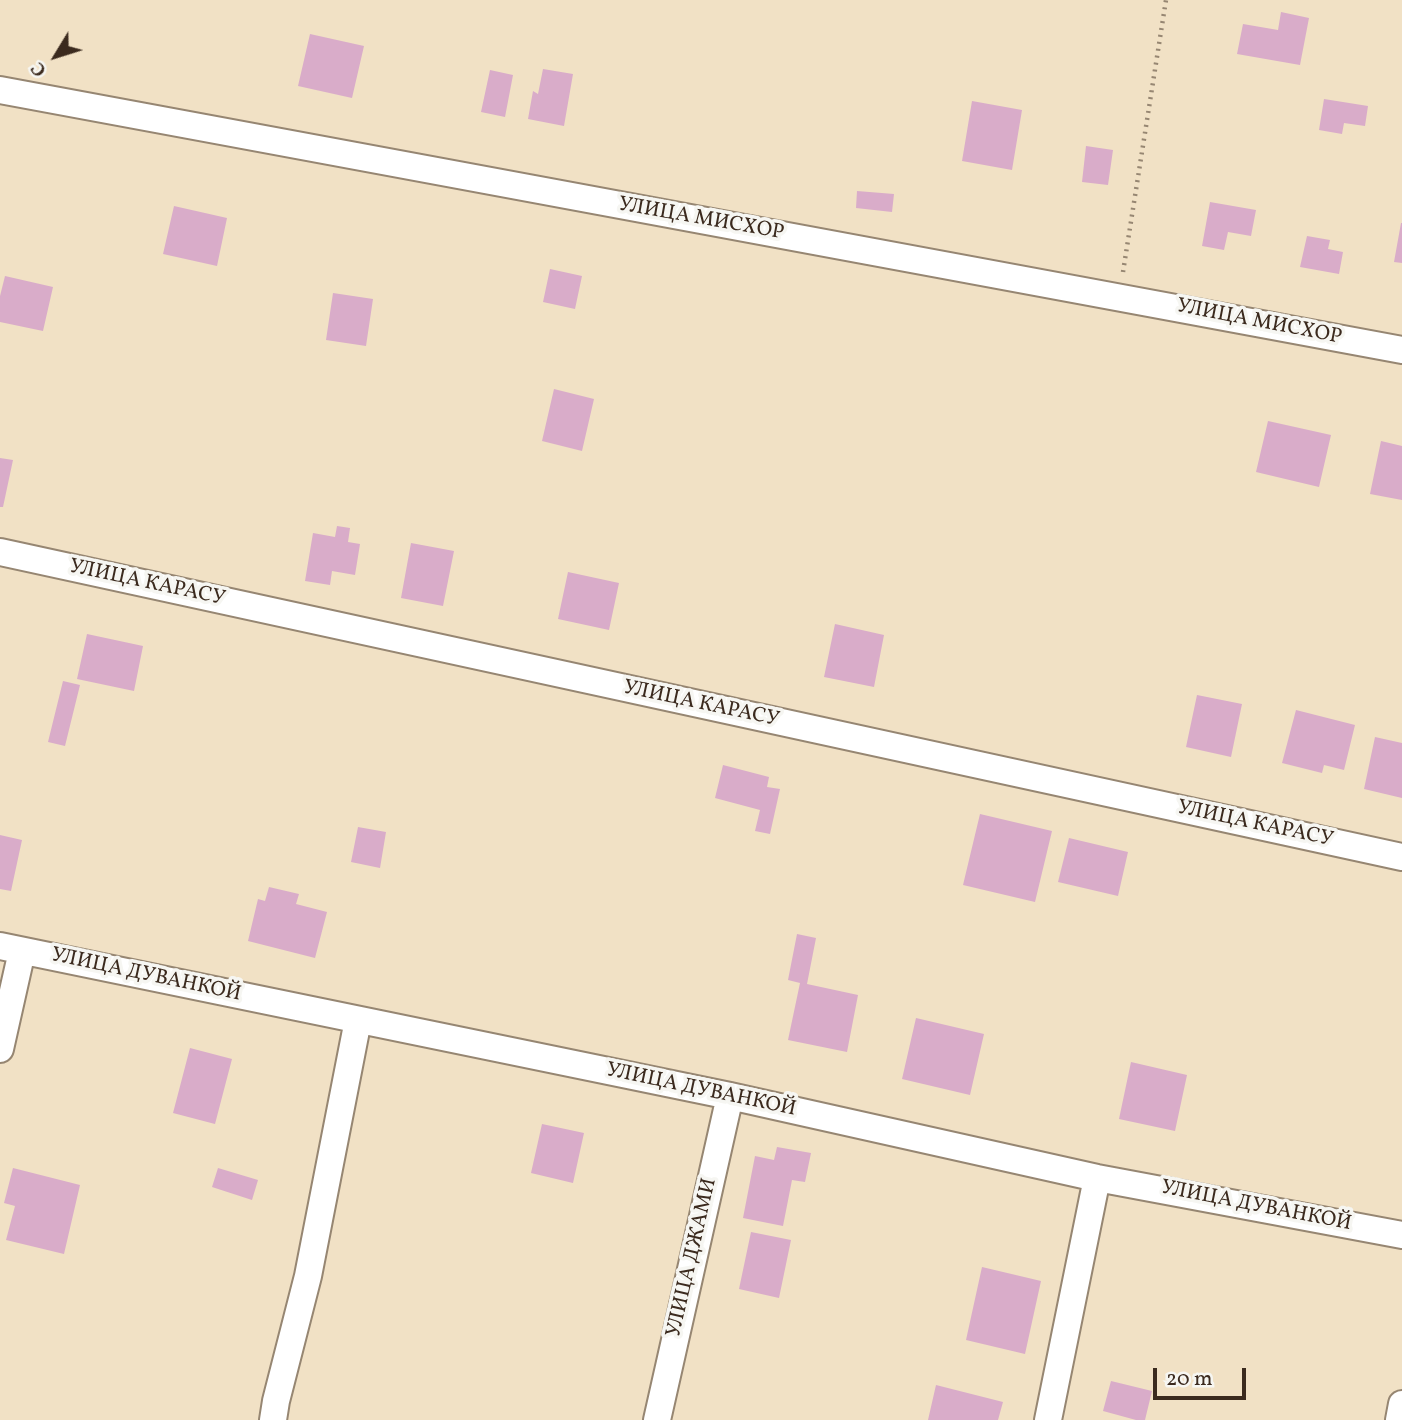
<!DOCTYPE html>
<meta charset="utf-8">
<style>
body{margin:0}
#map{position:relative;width:1402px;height:1420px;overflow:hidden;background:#f1e1c5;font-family:Vollkorn,serif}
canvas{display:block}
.north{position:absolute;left:21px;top:21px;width:70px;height:70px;-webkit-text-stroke:5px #f6f6f2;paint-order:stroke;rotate:232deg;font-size:19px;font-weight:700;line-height:28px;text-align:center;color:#3b2a1e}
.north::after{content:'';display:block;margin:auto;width:24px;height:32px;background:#3b2a1e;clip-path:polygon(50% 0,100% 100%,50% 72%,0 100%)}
.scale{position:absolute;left:1153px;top:1368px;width:93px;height:32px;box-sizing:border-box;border:4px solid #3b2a1e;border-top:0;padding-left:9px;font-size:21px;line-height:24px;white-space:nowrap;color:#3b2a1e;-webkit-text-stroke:5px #f6f6f2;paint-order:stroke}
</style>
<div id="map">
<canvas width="1402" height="1420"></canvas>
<div class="north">С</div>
<div class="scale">20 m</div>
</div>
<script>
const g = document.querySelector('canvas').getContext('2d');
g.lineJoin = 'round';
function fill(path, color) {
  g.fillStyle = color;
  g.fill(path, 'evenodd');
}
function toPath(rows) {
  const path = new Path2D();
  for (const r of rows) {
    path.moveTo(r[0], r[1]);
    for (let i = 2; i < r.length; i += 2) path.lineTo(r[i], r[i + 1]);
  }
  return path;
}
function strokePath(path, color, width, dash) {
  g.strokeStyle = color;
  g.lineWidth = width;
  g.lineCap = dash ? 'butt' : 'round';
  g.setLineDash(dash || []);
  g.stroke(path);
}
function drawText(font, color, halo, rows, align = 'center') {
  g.font = font + ' Vollkorn,serif';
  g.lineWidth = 7;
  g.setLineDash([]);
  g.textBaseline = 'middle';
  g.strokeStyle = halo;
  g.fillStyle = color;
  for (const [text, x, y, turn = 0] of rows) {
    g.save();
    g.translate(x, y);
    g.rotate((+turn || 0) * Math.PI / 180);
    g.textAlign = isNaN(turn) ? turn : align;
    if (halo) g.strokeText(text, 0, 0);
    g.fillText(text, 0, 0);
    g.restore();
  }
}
const building = toPath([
 [1281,12,1309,18,1300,65,1237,54,1243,24,1278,30],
 [310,34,364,46,352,98,298,86],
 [543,69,573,74,564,126,528,119,533,91,538,94],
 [490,70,513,75,505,117,481,112],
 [1324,99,1368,106,1365,126,1344,123,1342,134,1319,130],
 [972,101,1022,110,1012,170,962,161],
 [1086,146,1113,150,1108,185,1082,182],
 [857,191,894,194,892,212,856,208],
 [1210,202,1256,210,1251,236,1228,232,1224,250,1202,246],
 [174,206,227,218,217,266,163,254],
 [1401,223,1402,223,1402,263,1394,262],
 [1307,236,1330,240,1328,249,1343,252,1339,274,1300,267],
 [550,269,582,276,575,309,543,302],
 [5,276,53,287,43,331,0,322,0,296],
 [333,293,373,299,366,346,326,340],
 [554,389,594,399,582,451,542,441],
 [1268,421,1331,435,1319,487,1256,472],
 [1381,441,1402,446,1402,500,1370,494],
 [0,458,13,460,3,507,0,507],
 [337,526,350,528,348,542,360,544,355,575,332,571,330,585,305,581,313,533,335,537],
 [411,543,454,551,443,606,401,598],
 [568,572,619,583,609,630,558,619],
 [835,624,884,635,874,687,824,677],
 [87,634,143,646,134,691,77,679],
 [63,681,80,685,65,746,48,742],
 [1197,695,1242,704,1231,757,1186,747],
 [1296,710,1355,725,1344,770,1324,765,1322,773,1282,763],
 [1375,737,1402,743,1402,798,1364,789],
 [723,765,769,777,767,787,780,789,770,834,755,831,760,810,715,798],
 [980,814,1052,831,1035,902,963,885],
 [358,827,386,832,380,868,351,862],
 [0,835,22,840,11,891,0,889],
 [1069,838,1128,852,1118,896,1058,882],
 [269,887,299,894,296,904,327,912,315,958,248,941,258,899,265,901],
 [797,934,816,938,807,984,858,995,847,1052,788,1040,800,983,788,980],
 [916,1018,984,1034,970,1095,902,1079],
 [190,1048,232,1059,215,1124,173,1113],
 [1131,1062,1187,1075,1175,1131,1119,1119],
 [542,1124,584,1133,573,1183,531,1173],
 [777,1147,811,1153,805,1182,792,1180,783,1226,743,1218,755,1156,774,1160],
 [13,1168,80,1185,64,1254,6,1240,15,1206,4,1203],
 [218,1168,258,1180,252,1200,212,1187],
 [751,1232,791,1240,779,1298,739,1289],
 [982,1267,1041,1281,1025,1354,966,1340],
 [1111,1381,1152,1391,1145,1420,1136,1420,1103,1411],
 [936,1385,1003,1402,998,1420,928,1420]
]);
const path = toPath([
 [1123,272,1166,0]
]);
const minor = toPath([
 [0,90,1402,350],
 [0,552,1402,857],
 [0,946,730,1096,1097,1178,1402,1235],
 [0,1049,22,951],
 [273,1420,276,1401,308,1276,358,1020],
 [657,1420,730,1096],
 [1048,1420,1097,1178],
 [1399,1420,1402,1404]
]);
const streetNames = [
 ["УЛИЦА МИСХОР",701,220,10],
 ["УЛИЦА МИСХОР",1259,323,11],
 ["УЛИЦА КАРАСУ",147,584,12],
 ["УЛИЦА КАРАСУ",701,705,12],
 ["УЛИЦА КАРАСУ",1255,825,12],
 ["УЛИЦА ДУВАНКОЙ",146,976,12],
 ["УЛИЦА ДУВАНКОЙ",701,1091,12],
 ["УЛИЦА ДУВАНКОЙ",1256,1207,11],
 ["УЛИЦА ДЖАМИ",693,1258,-77]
];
fill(building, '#d9acc9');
strokePath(minor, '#968672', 30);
strokePath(path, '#968672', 4.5, [2, 5]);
strokePath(minor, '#fff', 26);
drawText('21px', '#3b2a1e', '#f6f6f2', streetNames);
</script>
